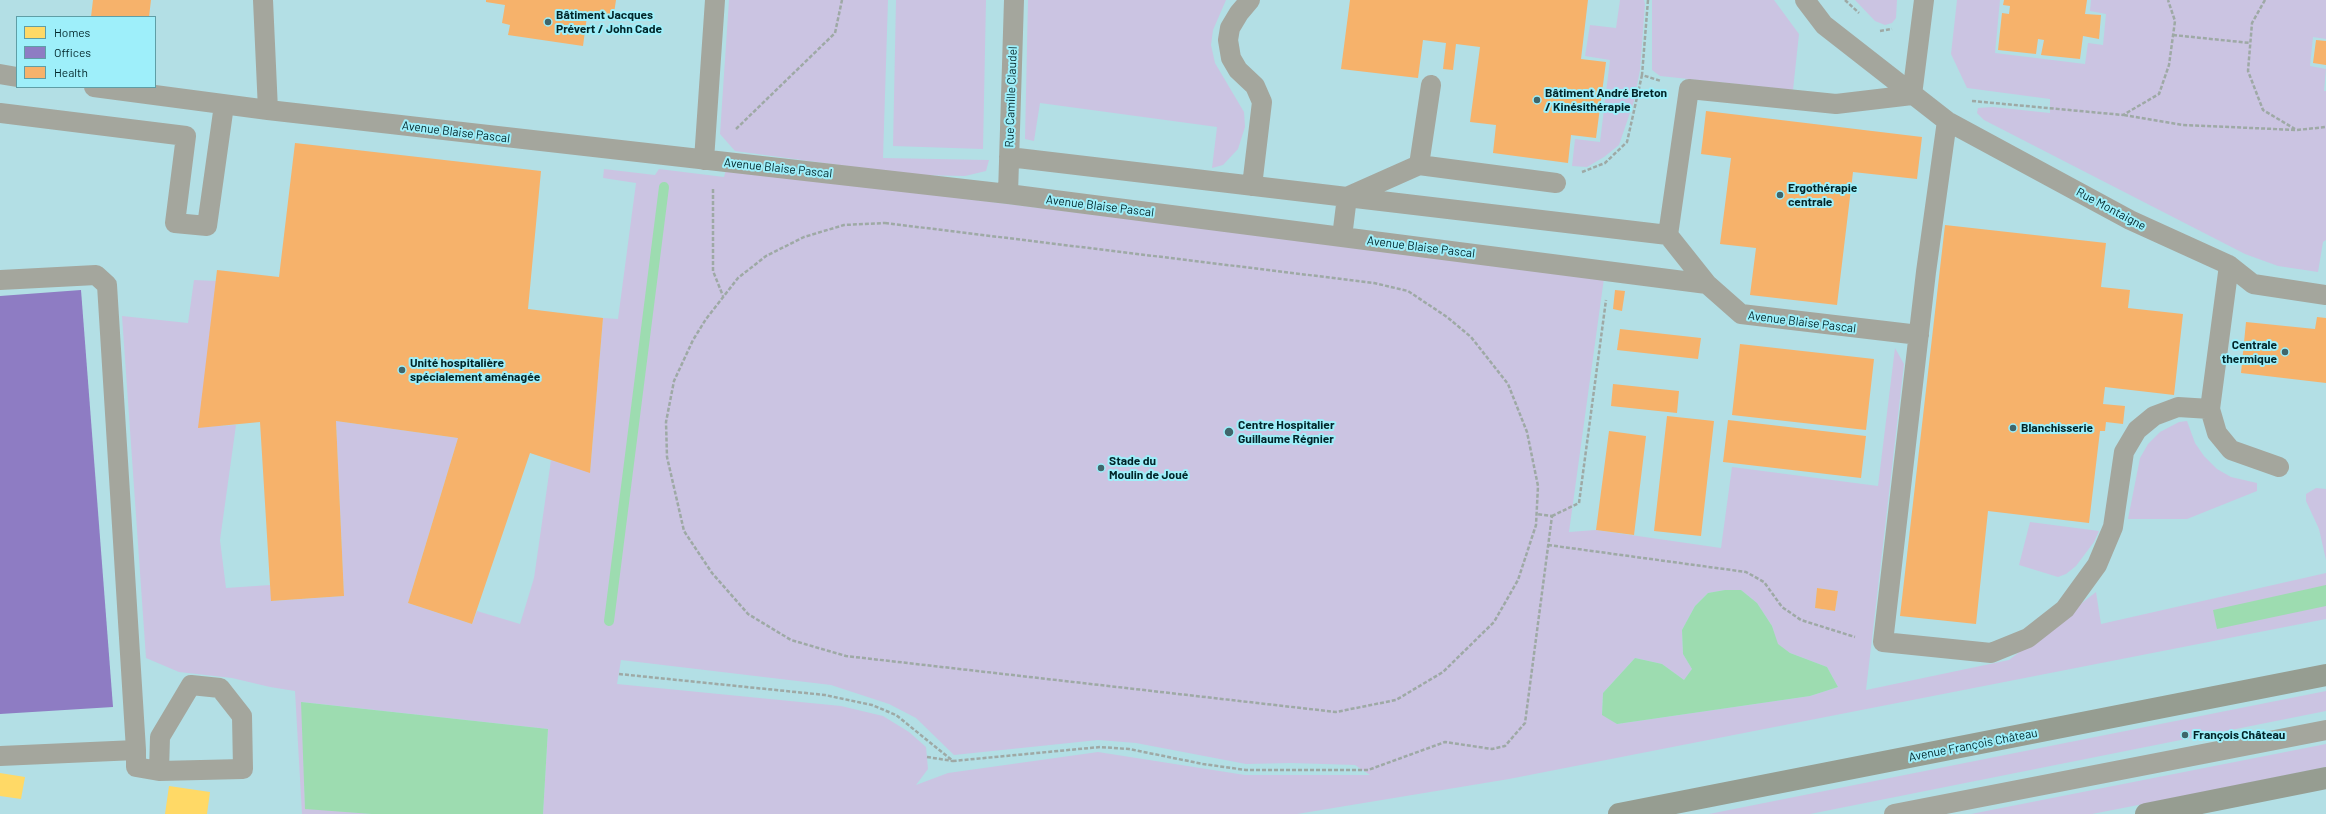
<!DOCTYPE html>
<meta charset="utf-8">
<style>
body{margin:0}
#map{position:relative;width:2326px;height:814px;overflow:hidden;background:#b3dfe5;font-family:Barlow,sans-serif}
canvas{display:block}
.legend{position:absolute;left:16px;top:16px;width:140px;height:72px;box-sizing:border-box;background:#9eeffa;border:1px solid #5f9ea6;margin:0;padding:5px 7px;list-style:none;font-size:12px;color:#012529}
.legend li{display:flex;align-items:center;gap:8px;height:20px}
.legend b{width:20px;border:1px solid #5f9ea6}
</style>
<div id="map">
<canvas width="2326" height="814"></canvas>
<ul class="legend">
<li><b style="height:11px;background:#ffd966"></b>Homes</li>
<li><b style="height:11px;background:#8e7cc3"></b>Offices</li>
<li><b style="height:11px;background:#f6b26b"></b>Health</li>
</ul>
</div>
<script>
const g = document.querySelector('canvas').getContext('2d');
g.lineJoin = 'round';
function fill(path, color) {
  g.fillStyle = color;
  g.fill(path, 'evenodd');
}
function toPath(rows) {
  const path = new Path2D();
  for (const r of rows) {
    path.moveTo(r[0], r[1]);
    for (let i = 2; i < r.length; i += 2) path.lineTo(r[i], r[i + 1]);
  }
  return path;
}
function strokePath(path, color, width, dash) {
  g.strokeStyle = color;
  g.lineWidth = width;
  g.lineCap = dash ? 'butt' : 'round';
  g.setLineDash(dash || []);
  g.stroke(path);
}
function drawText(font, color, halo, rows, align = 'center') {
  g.font = font + ' Barlow,sans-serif';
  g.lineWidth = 4;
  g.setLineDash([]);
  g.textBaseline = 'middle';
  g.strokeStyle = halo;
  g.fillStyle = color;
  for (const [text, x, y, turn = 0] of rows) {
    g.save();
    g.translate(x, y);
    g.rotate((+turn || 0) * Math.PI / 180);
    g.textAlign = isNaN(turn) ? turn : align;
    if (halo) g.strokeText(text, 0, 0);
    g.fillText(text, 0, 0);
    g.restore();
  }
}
const green = toPath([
 [729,0,888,0,883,158,989,160,986,171,965,176,913,175,735,151,720,134],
 [896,0,986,0,983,149,893,146],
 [1028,0,1226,0,1213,30,1211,45,1215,63,1244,112,1245,127,1238,149,1223,165,1212,168,1217,127,1040,103,1034,141,1025,139],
 [1620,0,1644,0,1645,4,1640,70,1634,101,1619,145,1604,157,1587,167,1572,166,1575,139,1600,142,1610,60,1585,56,1590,25,1616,28],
 [1652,0,1774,0,1799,34,1793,90,1660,76,1652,70],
 [1855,0,1897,0,1896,18,1892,23,1885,25,1875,21],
 [1957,0,2000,0,1995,53,2085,64,2088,43,2103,45,2106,14,2090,11,2091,0,2326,0,2326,39,2313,37,2310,66,2326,69,2324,91,2326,91,2326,240,2323,242,2318,272,2278,266,2245,254,1984,120,1977,113,1978,108,1993,107,2050,113,2050,99,1967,88,1951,54],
 [604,169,655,175,659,169,724,177,726,169,1604,278,1569,532,1596,530,1721,548,1732,467,1878,486,1895,348,1904,364,1866,690,2009,660,2096,592,2101,624,2326,573,2326,619,1509,779,1297,814,543,814,548,729,302,702,305,808,372,814,302,814,295,691,270,687,232,678,179,672,146,658,122,316,188,323,194,280,216,281,199,427,236,425,220,540,226,588,270,585,272,601,344,596,336,421,458,438,408,603,472,624,477,611,520,624,534,578,551,460,590,472,603,318,618,319,636,183,603,178],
 [1817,588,1838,591,1835,611,1815,608],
 [1725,590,1741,590,1757,603,1772,626,1777,644,1790,653,1827,667,1838,687,1810,696,1617,724,1602,714,1603,693,1635,658,1662,664,1684,680,1692,669,1683,654,1682,630,1695,606,1708,593],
 [621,660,831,685,889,704,916,718,954,755,1098,740,1136,743,1246,764,1291,763,1355,765,1370,775,1245,775,1098,752,948,773,916,785,928,769,926,747,909,732,883,716,841,706,617,684],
 [2187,421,2195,443,2204,456,2217,469,2231,477,2257,483,2257,491,2187,519,2128,519,2140,458,2148,444,2160,432,2179,422],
 [2316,488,2326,489,2326,560,2319,529,2306,501,2306,494],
 [2030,522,2099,531,2094,542,2076,566,2066,574,2058,577,2019,565],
 [2326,691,2326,711,1810,814,1709,814],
 [2326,744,2326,767,2205,792,2092,814,1971,814]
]);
const water = toPath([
 [2326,585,2326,606,2217,629,2213,610],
 [1725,590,1741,590,1757,603,1772,626,1778,644,1790,653,1827,667,1838,687,1810,696,1617,724,1602,715,1603,693,1635,658,1662,664,1684,680,1692,669,1683,654,1682,630,1695,606,1708,593],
 [301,702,548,729,543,814,372,814,305,809]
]);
const homes = toPath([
 [0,773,25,777,21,799,0,796],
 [169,786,210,792,207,814,165,814]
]);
const offices = toPath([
 [81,290,113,707,0,714,0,296]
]);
const health = toPath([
 [93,0,151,0,149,17,91,17],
 [486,0,616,0,613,20,587,16,583,46,508,35,510,25,502,23,505,5,486,2],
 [1350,0,1588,0,1581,59,1606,62,1596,138,1571,135,1568,163,1493,153,1496,125,1470,122,1480,47,1456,44,1453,70,1443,69,1446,43,1423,40,1418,78,1341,69],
 [2004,0,2087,0,2085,14,2101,15,2099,39,2083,36,2080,59,2041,55,2044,40,2038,39,2036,54,1998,50,2002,13,2009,14,2010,6,2003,5],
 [2316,40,2326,41,2326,65,2313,63],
 [1706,111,1922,137,1917,179,1853,172,1837,305,1750,295,1756,248,1720,244,1731,158,1701,154],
 [295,143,541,171,528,309,603,318,590,473,530,453,472,624,408,603,458,438,336,421,344,596,271,601,260,422,198,428,217,270,279,277],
 [1945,225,2106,243,2101,287,2130,290,2128,308,2183,314,2174,395,2105,387,2103,404,2125,406,2123,424,2106,422,2105,431,2100,431,2089,523,1988,511,1976,624,1900,616],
 [1615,290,1625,291,1622,311,1613,309],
 [2317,317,2326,318,2326,383,2241,373,2246,322,2315,329],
 [1620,329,1701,338,1698,359,1617,350],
 [1740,344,1874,359,1866,430,1732,415],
 [1613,384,1679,391,1677,413,1611,406],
 [1667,416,1714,421,1701,536,1654,531],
 [1728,420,1866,436,1861,478,1723,462],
 [1609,431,1646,436,1634,535,1596,530],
 [1817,588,1838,591,1835,611,1815,608]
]);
const stream = toPath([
 [609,621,664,187]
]);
const path = toPath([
 [1648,0,1642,75,1661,81],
 [1845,0,1859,13],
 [2265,0,2252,23,2248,71,2263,110,2295,129],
 [1880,31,1892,29],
 [2173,35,2250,43],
 [1972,101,2123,115,2159,94,2169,65,2175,21,2168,0],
 [2124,115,2183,125,2297,130,2326,127],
 [736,129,835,33,842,0],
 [1582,172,1605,163,1627,142,1642,75],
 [713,189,713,271,723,296],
 [885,223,1374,283,1408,291,1447,317,1471,337,1508,384,1527,432,1538,486,1536,525,1518,580,1494,622,1443,672,1396,700,1336,712,846,656,791,640,748,614,712,573,684,531,667,457,666,422,674,381,693,340,706,319,738,278,766,256,804,237,844,225,885,223],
 [1552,516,1579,503,1606,300],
 [1548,545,1746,572,1764,582,1782,607,1801,620,1855,637],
 [619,674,825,695,872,705,896,715,953,761,1100,747,1129,749,1203,764,1246,770,1368,770,1445,742,1492,749,1505,746,1525,723,1552,516,1536,514],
 [927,757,953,761]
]);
const service = toPath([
 [263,0,268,110],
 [1250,0,1239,13,1230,28,1228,40,1231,58,1238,70,1255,86,1262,102,1252,186],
 [1805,0,1824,25,1947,121,2130,220,2229,265,2210,409,2217,433,2231,450,2279,467],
 [0,74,17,77],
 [94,87,268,110,1008,194,1707,284,1741,314,1919,335],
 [0,113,186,136,175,223,207,226,224,105],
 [1947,121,1926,272,1883,642,1991,653,2028,638,2065,609,2097,565,2113,527,2124,452,2137,430,2154,416,2178,407,2210,409],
 [1009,157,1668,235,1689,89,1836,104,1912,95,1924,0],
 [704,160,715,0],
 [1419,165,1556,183],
 [1008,194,1014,0],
 [1668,235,1707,284],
 [1342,237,1347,197,1419,165,1431,85],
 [2229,265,2253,284,2326,295],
 [0,280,96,275,107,285,136,750,0,756],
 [136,750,136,767,159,771,243,769,242,716,220,688,191,685,160,737,159,771],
 [1894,814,2326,730]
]);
const primary = toPath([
 [1619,814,2326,675],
 [2146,814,2326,778]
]);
const markers = [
 [548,22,4,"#3f666b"],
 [1537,100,4,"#3f666b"],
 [1780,195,4,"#3f666b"],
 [2285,352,4,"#3f666b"],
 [402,370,4,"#3f666b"],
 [2013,428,4,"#3f666b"],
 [1229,432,5,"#3f666b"],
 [1101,468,4,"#3f666b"],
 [2185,735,4,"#3f666b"]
];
const poiNames = [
 ["Bâtiment Jacques",556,15],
 ["Prévert / John Cade",556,29],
 ["Bâtiment André Breton",1545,93],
 ["/ Kinésithérapie",1545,107],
 ["Ergothérapie",1788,188],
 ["centrale",1788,202],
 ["Centrale",2277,345,"right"],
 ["thermique",2277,359,"right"],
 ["Unité hospitalière",410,363],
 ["spécialement aménagée",410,377],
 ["Centre Hospitalier",1238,425],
 ["Guillaume Régnier",1238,439],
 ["Blanchisserie",2021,428],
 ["Stade du",1109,461],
 ["Moulin de Joué",1109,475],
 ["François Château",2193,735]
];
const streetNames = [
 ["Rue Camille Claudel",1011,97,-88],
 ["Avenue Blaise Pascal",456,132,7],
 ["Avenue Blaise Pascal",778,168,6],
 ["Avenue Blaise Pascal",1100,206,7],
 ["Rue Montaigne",2111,209,28],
 ["Avenue Blaise Pascal",1421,247,7],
 ["Avenue Blaise Pascal",1802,322,7],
 ["Avenue François Château",1973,745,-11]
];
fill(green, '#cbc4e2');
fill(water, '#9ddcb0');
fill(homes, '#ffd966');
fill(offices, '#8e7cc3');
fill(health, '#f6b26b');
strokePath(stream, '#9ddcb0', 10);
strokePath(path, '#9ea9a5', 2.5, [4, 2]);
strokePath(service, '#a4a69d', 20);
strokePath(primary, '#969d91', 22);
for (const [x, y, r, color] of markers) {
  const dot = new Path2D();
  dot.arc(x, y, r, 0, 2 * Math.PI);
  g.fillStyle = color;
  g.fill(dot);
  strokePath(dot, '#9eeffa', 1.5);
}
drawText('bold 12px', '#012529', '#9eeffa', poiNames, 'left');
drawText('12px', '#012529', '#9eeffa', streetNames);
</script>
